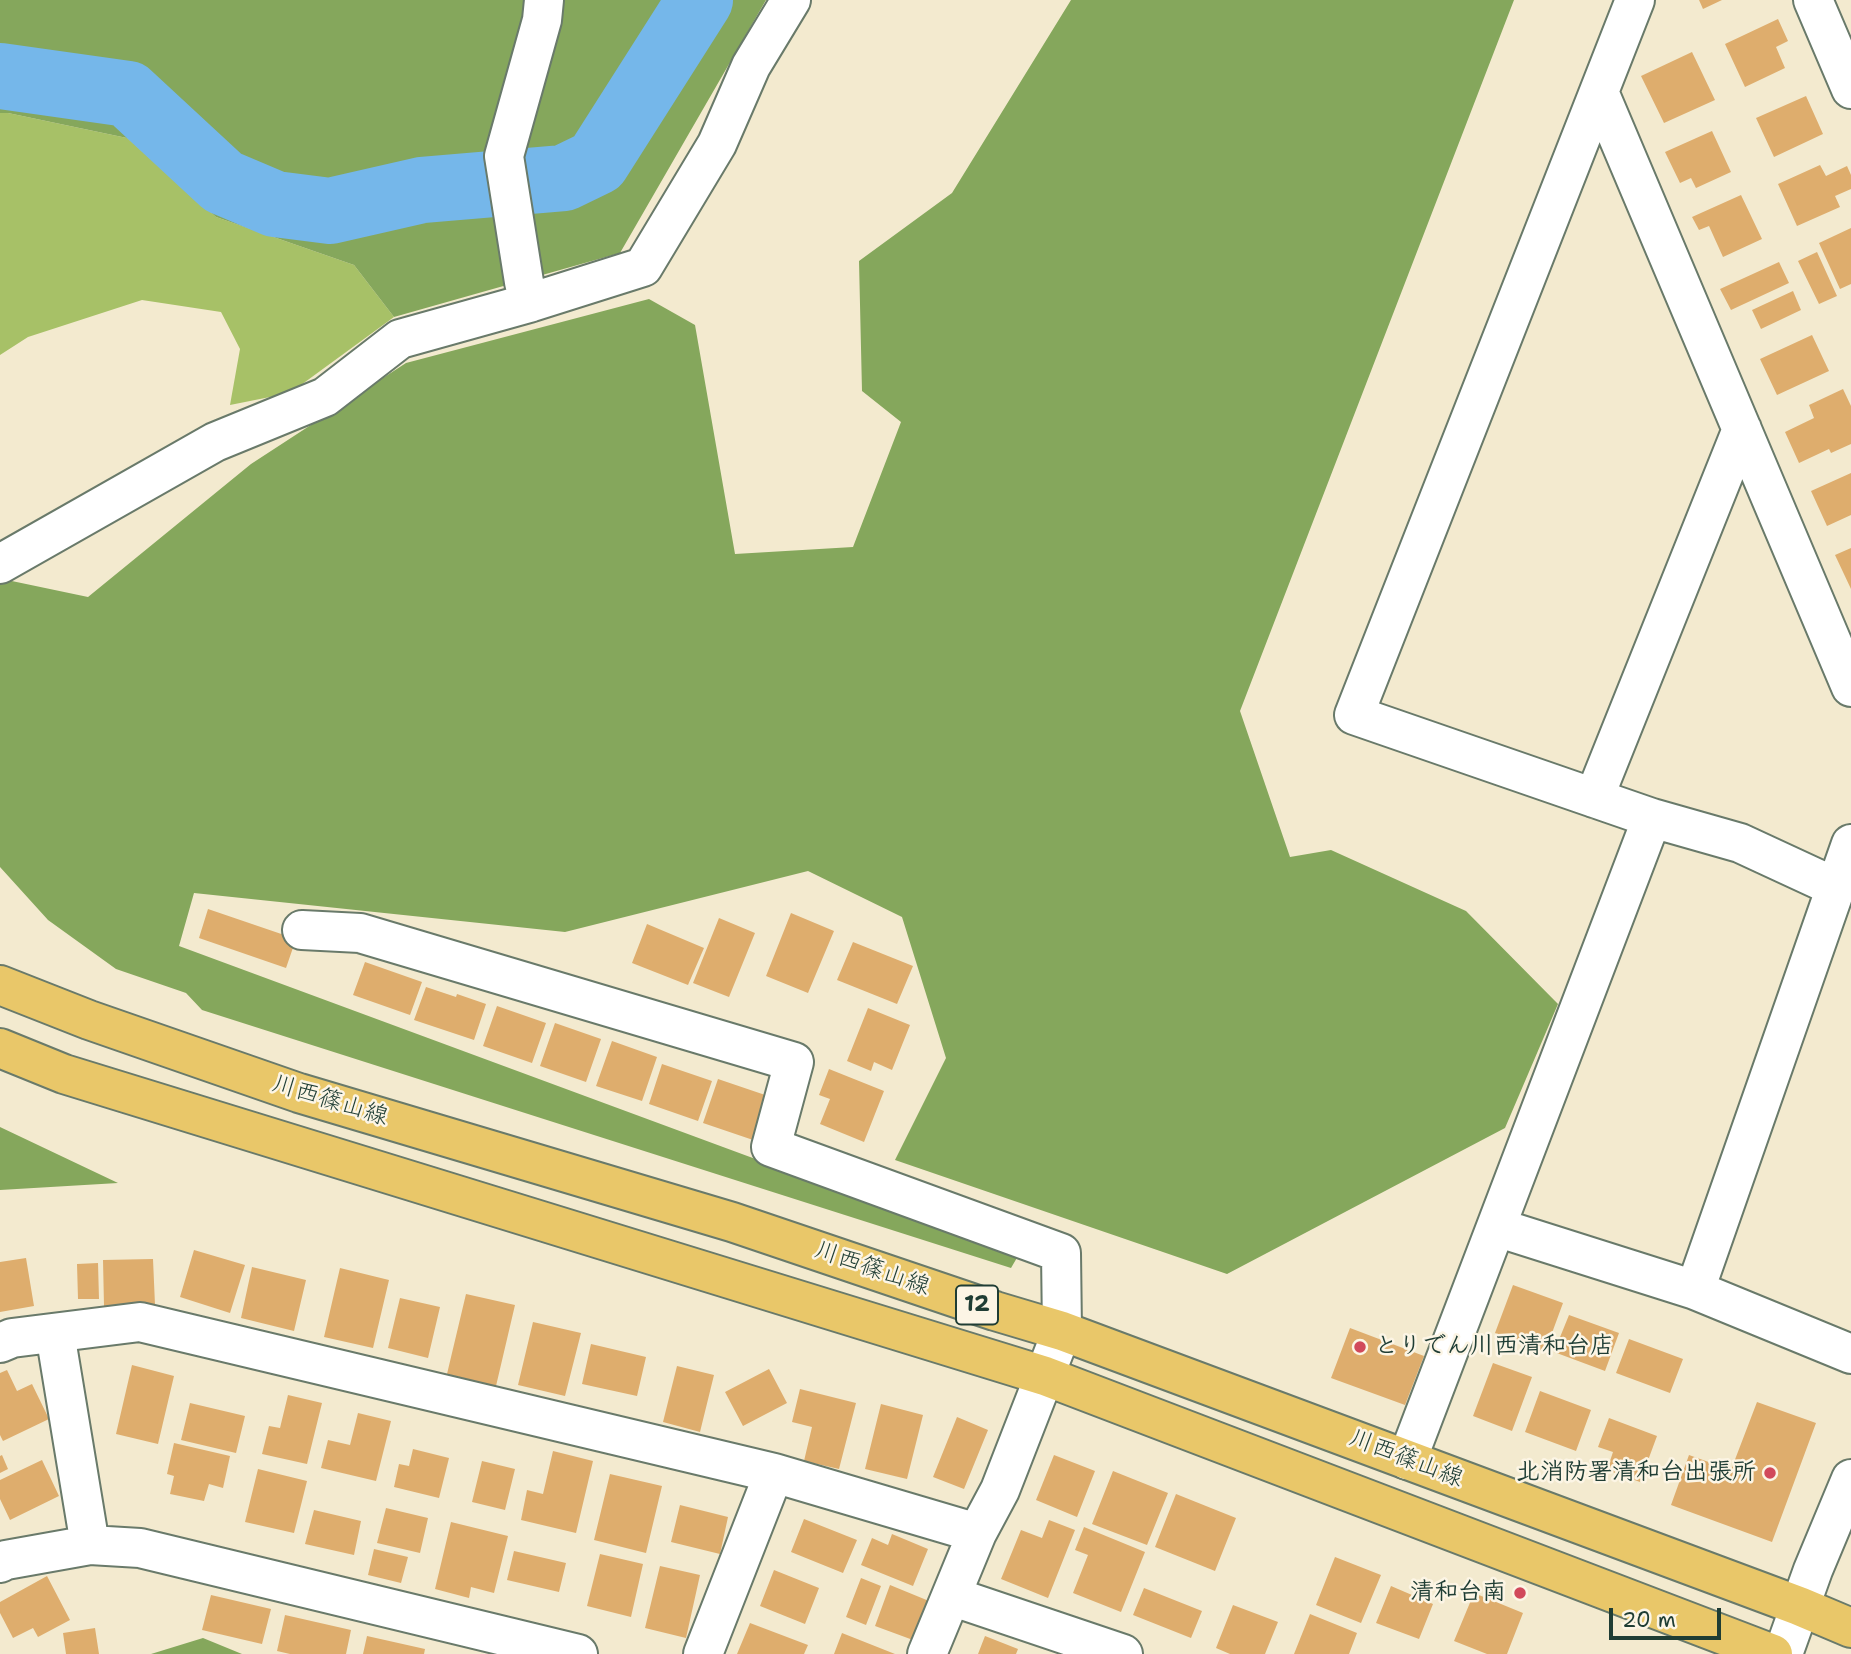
<!DOCTYPE html>
<meta charset="utf-8">
<style>
body{margin:0}
#map{position:relative;width:1851px;height:1654px;overflow:hidden;background:#f3eacf;font-family:"Shantell Sans",sans-serif}
canvas{display:block}
.scale{position:absolute;left:1609px;top:1608px;width:112px;height:32px;box-sizing:border-box;border:4px solid #1f3d34;border-top:0;padding-left:9px;font-size:21px;line-height:24px;white-space:nowrap;color:#1f3d34;-webkit-text-stroke:5px #fcf5e5;paint-order:stroke}
</style>
<div id="map">
<canvas width="1851" height="1654"></canvas>
<div class="scale">20 m</div>
</div>
<script>
const g = document.querySelector('canvas').getContext('2d');
g.lineJoin = 'round';
function fill(path, color) {
  g.fillStyle = color;
  g.fill(path, 'evenodd');
}
function toPath(rows) {
  const path = new Path2D();
  for (const r of rows) {
    path.moveTo(r[0], r[1]);
    for (let i = 2; i < r.length; i += 2) path.lineTo(r[i], r[i + 1]);
  }
  return path;
}
function strokePath(path, color, width, dash) {
  g.strokeStyle = color;
  g.lineWidth = width;
  g.lineCap = dash ? 'butt' : 'round';
  g.setLineDash(dash || []);
  g.stroke(path);
}
function drawText(font, color, halo, rows, align = 'center') {
  g.font = font + ' "Shantell Sans","Klee One",sans-serif';
  g.lineWidth = 5;
  g.setLineDash([]);
  g.textBaseline = 'middle';
  g.strokeStyle = halo;
  g.fillStyle = color;
  for (const [text, x, y, turn = 0] of rows) {
    g.save();
    g.translate(x, y);
    g.rotate((+turn || 0) * Math.PI / 180);
    g.textAlign = isNaN(turn) ? turn : align;
    if (halo) g.strokeText(text, 0, 0);
    g.fillText(text, 0, 0);
    g.restore();
  }
}
const green = toPath([
 [0,113,8,113,127,138,216,217,354,265,394,317,290,393,230,405,240,349,221,312,142,300,28,337,0,355]
]);
const forest = toPath([
 [0,0,766,0,620,253,394,317,354,265,216,217,127,138,8,113,0,113],
 [1071,0,1514,0,1240,711,1290,857,1331,850,1466,911,1558,1004,1505,1128,1227,1274,895,1160,946,1058,902,917,808,871,565,932,194,893,179,946,1018,1256,1011,1268,202,1010,186,993,116,969,48,920,0,867,0,584,7,580,88,597,251,464,406,363,649,299,695,325,735,554,853,547,901,422,862,391,859,261,952,193],
 [0,1127,118,1183,0,1190],
 [203,1638,242,1654,151,1654]
]);
const river = toPath([
 [0,76,128,94,223,182,275,204,330,211,422,190,564,178,597,162,700,0]
]);
const building = toPath([
 [1699,0,1722,0,1703,9],
 [1778,19,1788,41,1776,47,1785,68,1745,87,1725,44],
 [1692,52,1715,100,1664,123,1641,76],
 [1806,96,1823,134,1774,157,1756,118],
 [1712,131,1731,172,1696,188,1691,178,1680,183,1665,152],
 [1820,165,1826,176,1847,166,1851,175,1851,189,1835,196,1840,207,1797,226,1778,184],
 [1741,195,1762,239,1723,257,1709,226,1699,230,1692,217],
 [1851,228,1851,284,1840,289,1819,243],
 [1817,252,1837,296,1819,304,1798,261],
 [1779,262,1789,283,1731,310,1720,289],
 [1793,291,1801,310,1761,329,1752,310],
 [1812,335,1829,371,1777,395,1760,359],
 [1843,389,1851,406,1851,444,1831,453,1829,449,1799,463,1785,432,1814,418,1809,405],
 [1851,473,1851,515,1827,526,1811,491],
 [1851,548,1851,589,1835,555],
 [208,909,296,939,286,968,199,938],
 [791,913,834,931,808,993,766,976],
 [719,918,755,933,729,997,693,983],
 [647,924,704,948,688,985,632,963],
 [853,942,913,966,897,1004,837,980],
 [365,962,422,982,410,1015,353,995],
 [426,987,456,997,457,994,486,1004,474,1040,414,1020],
 [497,1006,546,1023,532,1063,483,1046],
 [868,1008,910,1025,892,1070,874,1062,871,1071,847,1061],
 [555,1023,601,1039,586,1082,540,1066],
 [612,1041,657,1057,642,1101,596,1086],
 [662,1064,712,1081,698,1121,649,1104],
 [829,1069,884,1091,864,1142,820,1124,830,1099,819,1095],
 [718,1079,774,1098,759,1142,703,1123],
 [194,1250,245,1265,230,1313,180,1297],
 [26,1258,34,1306,0,1312,0,1262],
 [153,1259,155,1305,104,1306,103,1260],
 [98,1263,99,1299,78,1299,77,1264],
 [252,1267,306,1280,294,1331,241,1318],
 [340,1268,389,1280,373,1348,324,1337],
 [1513,1285,1563,1303,1545,1352,1495,1333],
 [466,1294,515,1305,496,1386,447,1374],
 [400,1298,440,1307,428,1358,388,1348],
 [1569,1315,1619,1333,1605,1371,1554,1352],
 [533,1322,581,1333,565,1396,518,1385],
 [1350,1328,1424,1356,1405,1405,1331,1378],
 [1629,1339,1683,1359,1670,1393,1616,1373],
 [591,1344,646,1357,637,1396,582,1384],
 [1493,1363,1532,1377,1512,1431,1473,1416],
 [132,1365,174,1376,158,1444,116,1434],
 [677,1366,714,1375,700,1432,663,1422],
 [769,1369,787,1403,743,1426,725,1392],
 [7,1370,17,1391,32,1384,49,1419,3,1441,0,1435,0,1373],
 [800,1389,856,1403,839,1469,804,1461,812,1427,792,1422],
 [1540,1391,1591,1410,1576,1451,1525,1432],
 [288,1395,322,1403,307,1464,262,1454,269,1426,280,1428],
 [1757,1402,1816,1423,1772,1542,1671,1505,1689,1455,1731,1470],
 [190,1403,245,1416,236,1453,181,1440],
 [881,1404,923,1415,907,1479,865,1469],
 [358,1413,391,1421,376,1481,321,1468,328,1440,350,1445],
 [957,1417,988,1430,964,1489,933,1477],
 [1609,1418,1657,1436,1640,1482,1607,1470,1613,1452,1598,1447],
 [174,1443,230,1456,223,1488,209,1484,204,1501,170,1494,174,1476,167,1474],
 [413,1449,449,1458,439,1498,394,1487,399,1464,409,1466],
 [553,1451,593,1461,576,1533,521,1520,527,1490,543,1494],
 [2,1455,8,1469,0,1473,0,1456],
 [1054,1455,1095,1471,1077,1517,1036,1500],
 [42,1460,59,1496,10,1520,0,1499,0,1480],
 [482,1461,515,1469,505,1510,472,1502],
 [258,1469,307,1481,294,1533,245,1522],
 [1113,1471,1168,1493,1147,1545,1092,1524],
 [610,1474,662,1486,646,1553,594,1540],
 [1176,1494,1236,1518,1215,1571,1155,1547],
 [680,1505,728,1517,720,1554,671,1542],
 [386,1508,428,1518,420,1553,377,1543],
 [314,1510,361,1521,354,1555,305,1544],
 [804,1519,857,1540,843,1573,791,1552],
 [1049,1520,1075,1530,1048,1598,1001,1579,1021,1530,1042,1538],
 [451,1522,508,1536,494,1593,471,1587,469,1598,435,1589],
 [1084,1527,1145,1552,1121,1612,1073,1593,1088,1555,1075,1550],
 [892,1534,928,1549,913,1586,861,1565,872,1538,888,1545],
 [374,1549,408,1557,401,1583,368,1575],
 [514,1551,566,1563,559,1592,507,1580],
 [600,1554,643,1564,631,1617,587,1606],
 [1335,1557,1381,1575,1361,1623,1316,1605],
 [660,1566,700,1575,686,1638,645,1628],
 [774,1570,819,1588,805,1624,760,1606],
 [47,1576,70,1620,38,1637,33,1628,13,1638,0,1613,0,1602],
 [861,1578,881,1586,866,1625,846,1617],
 [890,1585,929,1601,913,1640,875,1626],
 [1391,1586,1433,1604,1419,1639,1376,1623],
 [1144,1588,1202,1611,1191,1638,1133,1615],
 [1474,1593,1523,1613,1507,1654,1487,1654,1454,1641],
 [211,1595,271,1609,262,1644,202,1630],
 [1233,1605,1278,1622,1265,1654,1230,1654,1216,1648],
 [1310,1614,1357,1633,1349,1654,1294,1654],
 [285,1615,351,1630,346,1654,290,1654,277,1651],
 [750,1623,808,1645,804,1654,737,1654],
 [95,1628,99,1654,66,1654,63,1633],
 [842,1633,895,1654,834,1654],
 [367,1636,425,1649,424,1654,363,1654],
 [985,1636,1018,1649,1016,1654,978,1654]
]);
const minor = toPath([
 [1813,0,1851,89],
 [1599,92,1851,687],
 [529,303,524,282,504,156,542,20,544,0],
 [0,564,215,442,325,397,400,339,529,303,643,267,717,144,751,66,791,0],
 [1594,798,1742,429],
 [1652,818,1740,843,1835,887],
 [302,930,360,933,794,1062,771,1147,1061,1253,1062,1331,1000,1490,977,1533,951,1596],
 [1496,1227,1695,1290,1851,1354],
 [1695,1290,1851,844],
 [55,1333,90,1545],
 [0,1343,12,1338,140,1322,774,1473,703,1654],
 [1407,1460,1652,818,1354,715,1635,0],
 [774,1473,977,1533],
 [0,1563,6,1560,90,1545,140,1548,578,1654],
 [927,1654,951,1596,1123,1654]
]);
const tertiary = toPath([
 [1783,1654,1813,1570,1851,1479]
]);
const primary = toPath([
 [0,985,89,1020,299,1093,732,1222,995,1311,1062,1331,1799,1606,1851,1628],
 [0,1048,64,1074,1045,1376,1773,1654]
]);
const markers = [
 [1360,1347,7,"#d1495b"],
 [1770,1473,7,"#d1495b"],
 [1520,1593,7,"#d1495b"]
];
const shields = [
 [977,1305,42]
];
const shieldNames = [
 ["12",977,1305]
];
const streetNames = [
 ["川西篠山線",330,1101,17],
 ["川西篠山線",872,1269,19],
 ["川西篠山線",1406,1459,21]
];
const poiNames = [
 ["とりでん川西清和台店",1374,1347,"left"],
 ["北消防署清和台出張所",1756,1473],
 ["清和台南",1506,1593]
];
fill(green, '#a7c167');
fill(forest, '#85a75c');
strokePath(river, '#75b7ea', 66);
fill(building, '#dead6d');
strokePath(minor, '#697a6a', 42);
strokePath(tertiary, '#697a6a', 42);
strokePath(primary, '#697a6a', 42);
strokePath(minor, '#fff', 38);
strokePath(tertiary, '#fff', 38);
strokePath(primary, '#e9c769', 38);
for (const [x, y, r, color] of markers) {
  const dot = new Path2D();
  dot.arc(x, y, r, 0, 2 * Math.PI);
  g.fillStyle = color;
  g.fill(dot);
  strokePath(dot, '#fcf5e5', 2.5);
}
for (const [x, y, w] of shields) {
  const box = new Path2D();
  box.roundRect(x - w / 2, y - 19.5, w, 39, 5);
  g.fillStyle = '#fcf5e5';
  g.fill(box);
  strokePath(box, '#1f3d34', 2);
}
drawText('bold 23px', '#1f3d34', null, shieldNames);
drawText('24px', '#1f3d34', '#fcf5e5', streetNames);
drawText('bold 24px', '#1f3d34', '#fcf5e5', poiNames, 'right');
</script>
